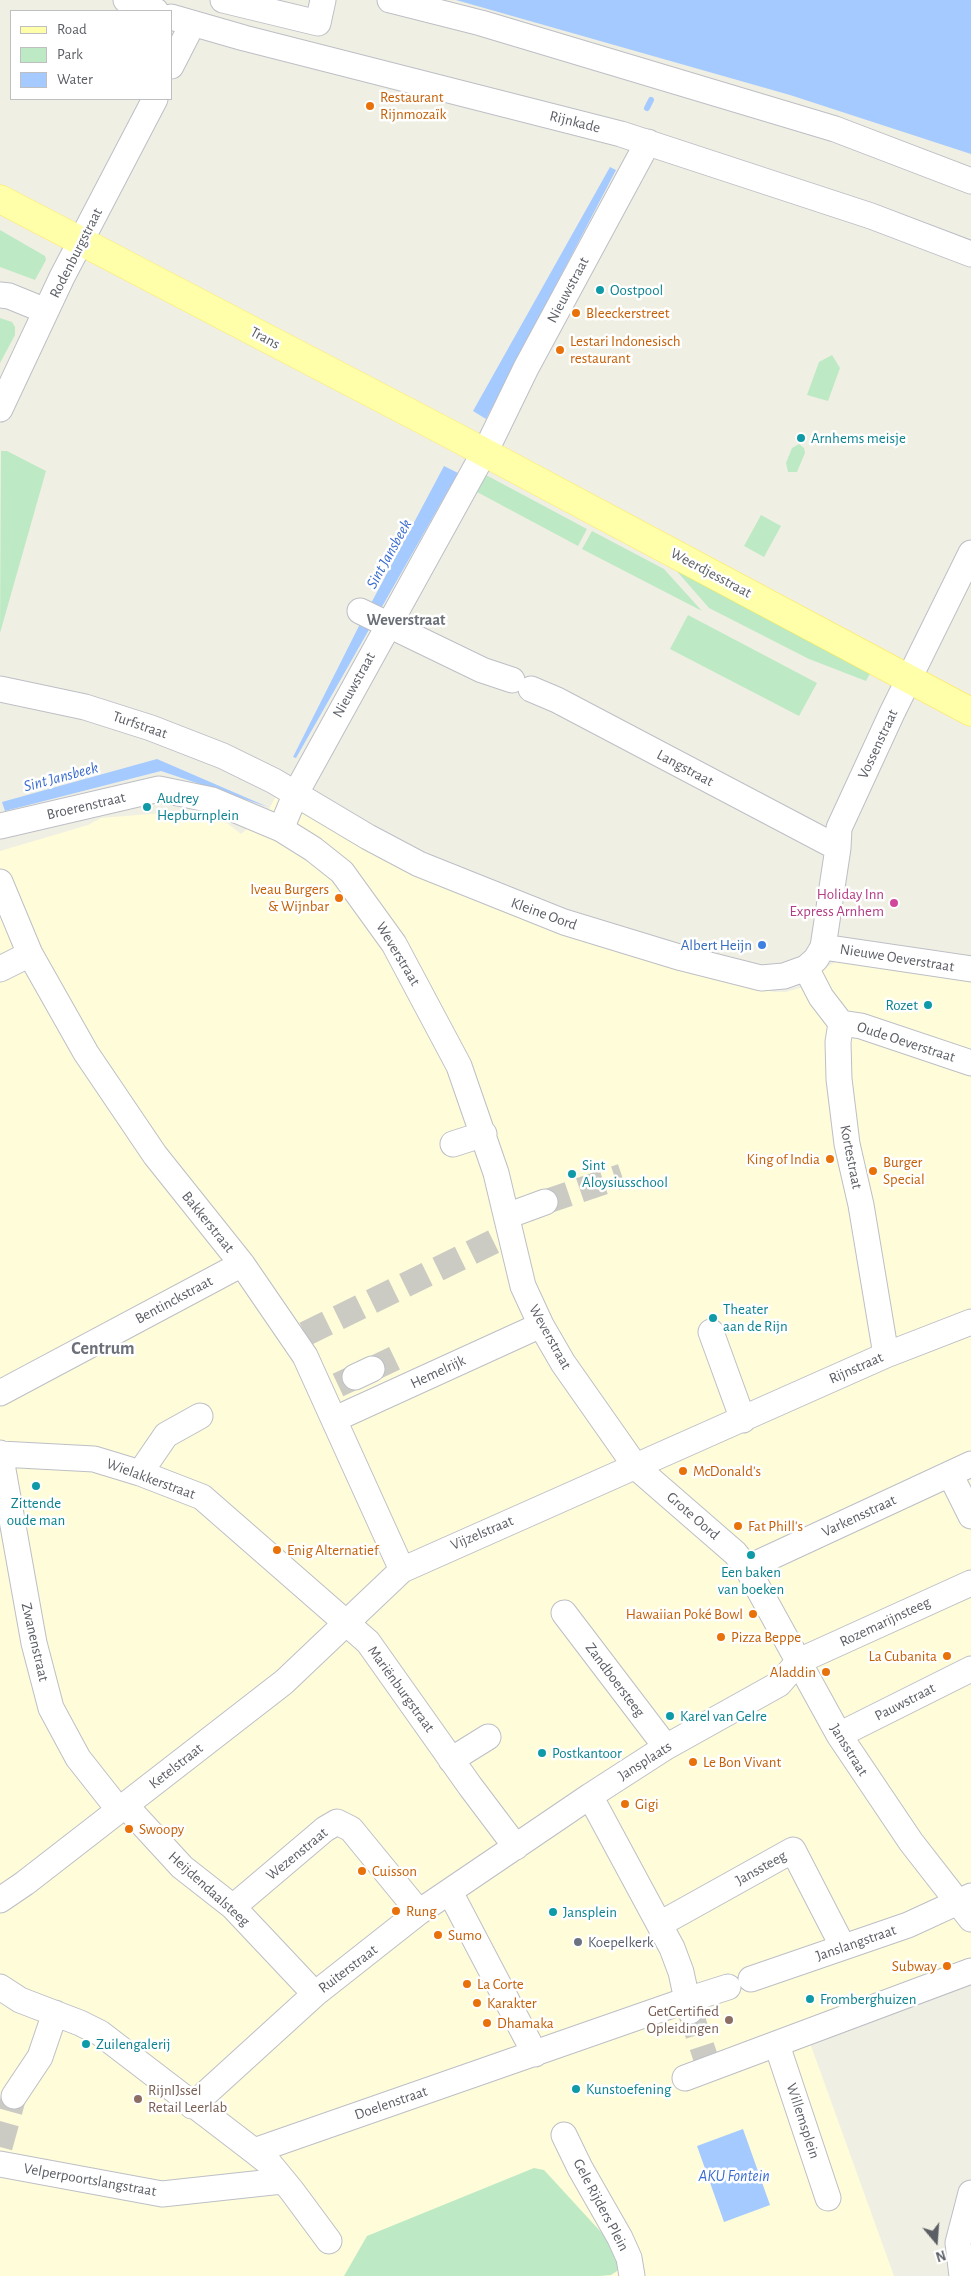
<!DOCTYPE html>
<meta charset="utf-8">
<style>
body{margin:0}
#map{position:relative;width:971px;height:2276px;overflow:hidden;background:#f0efe3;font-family:"Alegreya Sans",sans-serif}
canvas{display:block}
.legend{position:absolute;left:10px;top:10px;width:162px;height:90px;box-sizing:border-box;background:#fff;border:1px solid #bdbfc1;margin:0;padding:6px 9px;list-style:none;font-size:15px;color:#5b5e65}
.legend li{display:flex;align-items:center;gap:10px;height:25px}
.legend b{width:25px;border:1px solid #bdbfc1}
.north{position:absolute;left:911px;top:2216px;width:50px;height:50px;-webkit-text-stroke:4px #fff;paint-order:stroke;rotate:162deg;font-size:14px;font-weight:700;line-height:20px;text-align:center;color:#5b5e65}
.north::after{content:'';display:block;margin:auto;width:18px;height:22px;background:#5b5e65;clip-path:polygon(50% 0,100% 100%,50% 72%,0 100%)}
</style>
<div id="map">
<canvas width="971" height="2276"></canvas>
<ul class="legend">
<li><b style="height:6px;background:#fffea9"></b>Road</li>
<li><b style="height:14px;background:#bdeac4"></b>Park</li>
<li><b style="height:14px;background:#a4caff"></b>Water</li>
</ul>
<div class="north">N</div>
</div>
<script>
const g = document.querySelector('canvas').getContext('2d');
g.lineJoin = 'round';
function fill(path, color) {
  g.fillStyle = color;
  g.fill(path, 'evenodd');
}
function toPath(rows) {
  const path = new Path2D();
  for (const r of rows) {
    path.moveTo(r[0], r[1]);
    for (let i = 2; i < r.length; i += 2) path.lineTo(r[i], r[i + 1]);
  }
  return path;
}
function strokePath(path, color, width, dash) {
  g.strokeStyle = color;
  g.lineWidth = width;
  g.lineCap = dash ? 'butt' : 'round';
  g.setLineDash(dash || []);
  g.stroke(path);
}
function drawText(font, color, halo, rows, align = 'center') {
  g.font = font + ' "Alegreya Sans",sans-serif';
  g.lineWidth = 5;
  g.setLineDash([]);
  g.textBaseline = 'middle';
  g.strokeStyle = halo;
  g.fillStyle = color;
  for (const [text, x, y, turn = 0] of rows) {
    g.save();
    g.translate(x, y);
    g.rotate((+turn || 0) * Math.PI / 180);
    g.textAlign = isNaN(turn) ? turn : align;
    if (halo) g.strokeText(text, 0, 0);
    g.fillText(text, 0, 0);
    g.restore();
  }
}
const commercial = toPath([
 [276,796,715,978,774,992,786,992,807,986,828,966,844,958,971,976,971,1978,810,2043,894,2276,0,2276,0,851,88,825,101,818,209,809,241,834,268,811]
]);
const green = toPath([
 [0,230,45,256,46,260,35,280,0,267],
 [0,318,12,322,15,327,15,335,0,363],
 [832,355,840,368,828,401,807,395,819,362],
 [799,444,804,448,805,453,797,472,788,472,786,463,792,448],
 [1,451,7,451,46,471,0,633],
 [486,475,587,529,578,546,477,492],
 [761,515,781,526,764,557,744,546],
 [592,531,664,569,702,611,582,549],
 [674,568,872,670,866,681,809,659,709,608],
 [688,615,817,683,799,716,670,649],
 [534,2168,544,2170,612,2244,620,2266,617,2271,611,2275,599,2276,344,2276,367,2236]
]);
const water = toPath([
 [456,0,971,0,971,154,790,95],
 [610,167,616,170,486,419,473,411],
 [444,466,458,473,296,758,293,757,360,624],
 [157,759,268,807,161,771,5,811,2,802],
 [743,2129,770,2205,724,2222,697,2146]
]);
const stream = toPath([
 [647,108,651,100]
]);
const streetTunnel = toPath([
 [545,1202,622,1176],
 [305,1334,501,1238],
 [372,1369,397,1357],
 [338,1385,355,1377],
 [690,2011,707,2062],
 [0,2147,14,2096]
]);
const street = toPath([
 [126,0,156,11],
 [223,0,318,23,323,0],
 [390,0,481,23,835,129,971,181],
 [171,17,244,38,621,134,871,216,971,254],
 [171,66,192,25],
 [0,295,9,296,46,311],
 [0,409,62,277,155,99],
 [360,611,482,670,512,680],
 [0,689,85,707,151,728,223,756,274,781,368,837,419,864,564,922,682,958,761,978,784,976,806,968,816,959,823,947,838,848,839,828,892,713,971,553],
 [531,689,557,700,838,848],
 [0,826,159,789,212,800,281,829,313,849,342,872,394,944,459,1066,496,1173,523,1286,541,1325,563,1363,636,1467,735,1553,747,1568,839,1735,911,1842,971,1919],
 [281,829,296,793,491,440,526,368,648,142],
 [0,882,30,954,86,1053,155,1155,242,1264,305,1356,402,1570],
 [823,947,971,969],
 [806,968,821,997,841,1023,838,1042,839,1079,847,1144,861,1205,886,1355],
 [0,969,30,954],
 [841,1023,861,1026,971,1063],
 [453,1144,484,1134],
 [507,1216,545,1202],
 [711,1332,743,1420],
 [355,1377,372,1369],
 [0,1393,242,1264],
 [335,1419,541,1325],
 [0,1453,34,1643,51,1708,78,1758,119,1810],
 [0,1454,94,1459,140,1473,202,1497,368,1642,470,1786,516,1847],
 [140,1473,166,1435,200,1416],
 [950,1474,971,1516],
 [747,1568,971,1464],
 [564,1613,666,1747],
 [839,1735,971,1669],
 [451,1760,488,1737],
 [590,1796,666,1747,779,1684,799,1661,971,1583],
 [125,1805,182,1867,233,1907,315,1994],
 [450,1892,535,2054],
 [0,1900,25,1883,284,1682,402,1570,886,1355,971,1322],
 [233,1907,325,1829,337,1822,351,1829,419,1912],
 [660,1924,793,1850,843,1947],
 [751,1979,908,1925,971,1896],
 [0,1987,20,2000,80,2023,100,2033,254,2151,269,2163,292,2191,329,2241],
 [690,2011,687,2000,728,1987],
 [777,2045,828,2198],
 [685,2078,971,1971],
 [14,2096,40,2057,55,2013],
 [192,2106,315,1994,419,1912,590,1796,672,1948,681,1972,687,2000,254,2151],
 [564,2135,580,2168,620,2238,629,2258,632,2276],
 [0,2164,162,2194,282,2181],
 [962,2276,958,2243,971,2193]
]);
const primary = toPath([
 [0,199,450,434,971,712]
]);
const markers = [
 [370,106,5,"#e8710a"],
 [600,290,5,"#0f9aa8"],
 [576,313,5,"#e8710a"],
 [560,350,5,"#e8710a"],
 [801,438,5,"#0f9aa8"],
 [147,807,5,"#0f9aa8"],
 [339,898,5,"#e8710a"],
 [894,903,5,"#d1479c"],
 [762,945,5,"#3f7fe0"],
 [928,1005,5,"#0f9aa8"],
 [830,1159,5,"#e8710a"],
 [873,1171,5,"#e8710a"],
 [572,1174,5,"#0f9aa8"],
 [713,1318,5,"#0f9aa8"],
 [683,1471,5,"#e8710a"],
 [36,1486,5,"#0f9aa8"],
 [738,1526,5,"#e8710a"],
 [277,1550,5,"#e8710a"],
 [751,1555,5,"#0f9aa8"],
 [753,1614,5,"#e8710a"],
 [721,1637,5,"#e8710a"],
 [947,1656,5,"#e8710a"],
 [826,1672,5,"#e8710a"],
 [670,1716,5,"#0f9aa8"],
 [542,1753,5,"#0f9aa8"],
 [693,1762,5,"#e8710a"],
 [625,1804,5,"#e8710a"],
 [129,1829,5,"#e8710a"],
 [362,1871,5,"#e8710a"],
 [396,1911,5,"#e8710a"],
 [553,1912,5,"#0f9aa8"],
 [438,1935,5,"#e8710a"],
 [578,1942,5,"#6b7280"],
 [947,1966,5,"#e8710a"],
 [467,1984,5,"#e8710a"],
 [810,1999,5,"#0f9aa8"],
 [477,2003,5,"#e8710a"],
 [729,2020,5,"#8d6e63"],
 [487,2023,5,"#e8710a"],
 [86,2044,5,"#0f9aa8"],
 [576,2089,5,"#0f9aa8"],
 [138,2099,5,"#8d6e63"]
];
const foodNames = [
 ["Restaurant",380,97],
 ["Rijnmozaïk",380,114],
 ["Bleeckerstreet",586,313],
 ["Lestari Indonesisch",570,341],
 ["restaurant",570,358],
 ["Iveau Burgers",329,889,"right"],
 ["& Wijnbar",329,906,"right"],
 ["King of India",820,1159,"right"],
 ["Burger",883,1162],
 ["Special",883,1179],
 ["McDonald's",693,1471],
 ["Fat Phill's",748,1526],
 ["Enig Alternatief",287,1550],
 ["Hawaiian Poké Bowl",743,1614,"right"],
 ["Pizza Beppe",731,1637],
 ["La Cubanita",937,1656,"right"],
 ["Aladdin",816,1672,"right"],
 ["Le Bon Vivant",703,1762],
 ["Gigi",635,1804],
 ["Swoopy",139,1829],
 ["Cuisson",372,1871],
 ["Rung",406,1911],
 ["Sumo",448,1935],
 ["Subway",937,1966,"right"],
 ["La Corte",477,1984],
 ["Karakter",487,2003],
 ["Dhamaka",497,2023]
];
const streetNames = [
 ["Rijnkade",575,122,14],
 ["Rodenburgstraat",76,253,-63],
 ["Nieuwstraat",568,290,-62],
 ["Trans",265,338,28],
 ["Weerdjesstraat",711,573,28],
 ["Nieuwstraat",354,685,-61],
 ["Turfstraat",140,725,19],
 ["Vossenstraat",878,744,-65],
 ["Langstraat",685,768,28],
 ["Broerenstraat",86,806,-13],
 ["Kleine Oord",544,914,20],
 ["Weverstraat",398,954,59],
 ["Nieuwe Oeverstraat",897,958,9],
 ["Oude Oeverstraat",906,1042,18],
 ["Kortestraat",851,1157,79],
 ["Bakkerstraat",208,1222,51],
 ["Bentinckstraat",174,1300,-28],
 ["Weverstraat",550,1337,61],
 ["Rijnstraat",856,1368,-24],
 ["Hemelrijk",438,1372,-25],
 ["Wielakkerstraat",151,1479,20],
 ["Grote Oord",693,1516,41],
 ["Varkensstraat",859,1516,-25],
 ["Vijzelstraat",482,1533,-23],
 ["Rozemarijnsteeg",885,1622,-25],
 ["Zwanenstraat",35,1642,77],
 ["Zandboersteeg",615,1680,53],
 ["Mariënburgstraat",401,1689,54],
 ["Pauwstraat",905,1702,-27],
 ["Jansstraat",849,1750,58],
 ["Jansplaats",645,1761,-32],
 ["Ketelstraat",176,1766,-38],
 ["Wezenstraat",297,1854,-39],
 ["Janssteeg",761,1868,-29],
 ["Heijdendaalsteeg",209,1889,42],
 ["Janslangstraat",856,1943,-19],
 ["Ruiterstraat",348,1969,-37],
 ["Doelenstraat",391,2103,-19],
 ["Willemsplein",803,2121,72],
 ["Velperpoortslangstraat",90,2180,10],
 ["Gele Rijders Plein",601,2205,62]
];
const cultureNames = [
 ["Oostpool",610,290],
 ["Arnhems meisje",811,438],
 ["Audrey",157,798],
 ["Hepburnplein",157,815],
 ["Rozet",918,1005,"right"],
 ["Sint",582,1165],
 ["Aloysiusschool",582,1182],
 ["Theater",723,1309],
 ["aan de Rijn",723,1326],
 ["Zittende",36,1503,"center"],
 ["oude man",36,1520,"center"],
 ["Een baken",751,1572,"center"],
 ["van boeken",751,1589,"center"],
 ["Karel van Gelre",680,1716],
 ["Postkantoor",552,1753],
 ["Jansplein",563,1912],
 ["Fromberghuizen",820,1999],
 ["Zuilengalerij",96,2044],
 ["Kunstoefening",586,2089]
];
const hotelNames = [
 ["Holiday Inn",884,894],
 ["Express Arnhem",884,911]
];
const shopNames = [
 ["Albert Heijn",752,945]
];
const worshipNames = [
 ["Koepelkerk",588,1942]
];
const educationNames = [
 ["GetCertified",719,2011],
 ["Opleidingen",719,2028],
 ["RijnIJssel",148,2090,"left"],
 ["Retail Leerlab",148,2107,"left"]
];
const waterNames = [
 ["Sint Jansbeek",389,554,-61],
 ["Sint Jansbeek",61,777,-15],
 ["AKU Fontein",734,2176]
];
const neighbourhoodNames = [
 ["Weverstraat",406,620]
];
const quarterNames = [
 ["Centrum",103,1349]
];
fill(commercial, '#fffcd9');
fill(green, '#bdeac4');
fill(water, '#a4caff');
strokePath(stream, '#a4caff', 6);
strokePath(streetTunnel, '#cbcbc4', 25, [25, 12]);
strokePath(street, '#bdbfc6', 27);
strokePath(primary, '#ffe84d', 29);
strokePath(street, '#fff', 25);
strokePath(primary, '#fffea9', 28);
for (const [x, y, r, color] of markers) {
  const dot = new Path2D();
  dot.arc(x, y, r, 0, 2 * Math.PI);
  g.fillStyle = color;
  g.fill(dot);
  strokePath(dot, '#fff', 2);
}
drawText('15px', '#c56008', '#fff', foodNames, 'left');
drawText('15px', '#5b5e65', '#fff', streetNames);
drawText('15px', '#0d838f', '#fff', cultureNames, 'left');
drawText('15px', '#b23c85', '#fff', hotelNames, 'right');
drawText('15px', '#366cbe', '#fff', shopNames, 'right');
drawText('15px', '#5b616d', '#fff', worshipNames, 'left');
drawText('15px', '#785e54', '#fff', educationNames, 'right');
drawText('italic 16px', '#3a6ccf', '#fff', waterNames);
drawText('bold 16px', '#6c7078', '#fff', neighbourhoodNames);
drawText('bold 18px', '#6c7078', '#fff', quarterNames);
</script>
